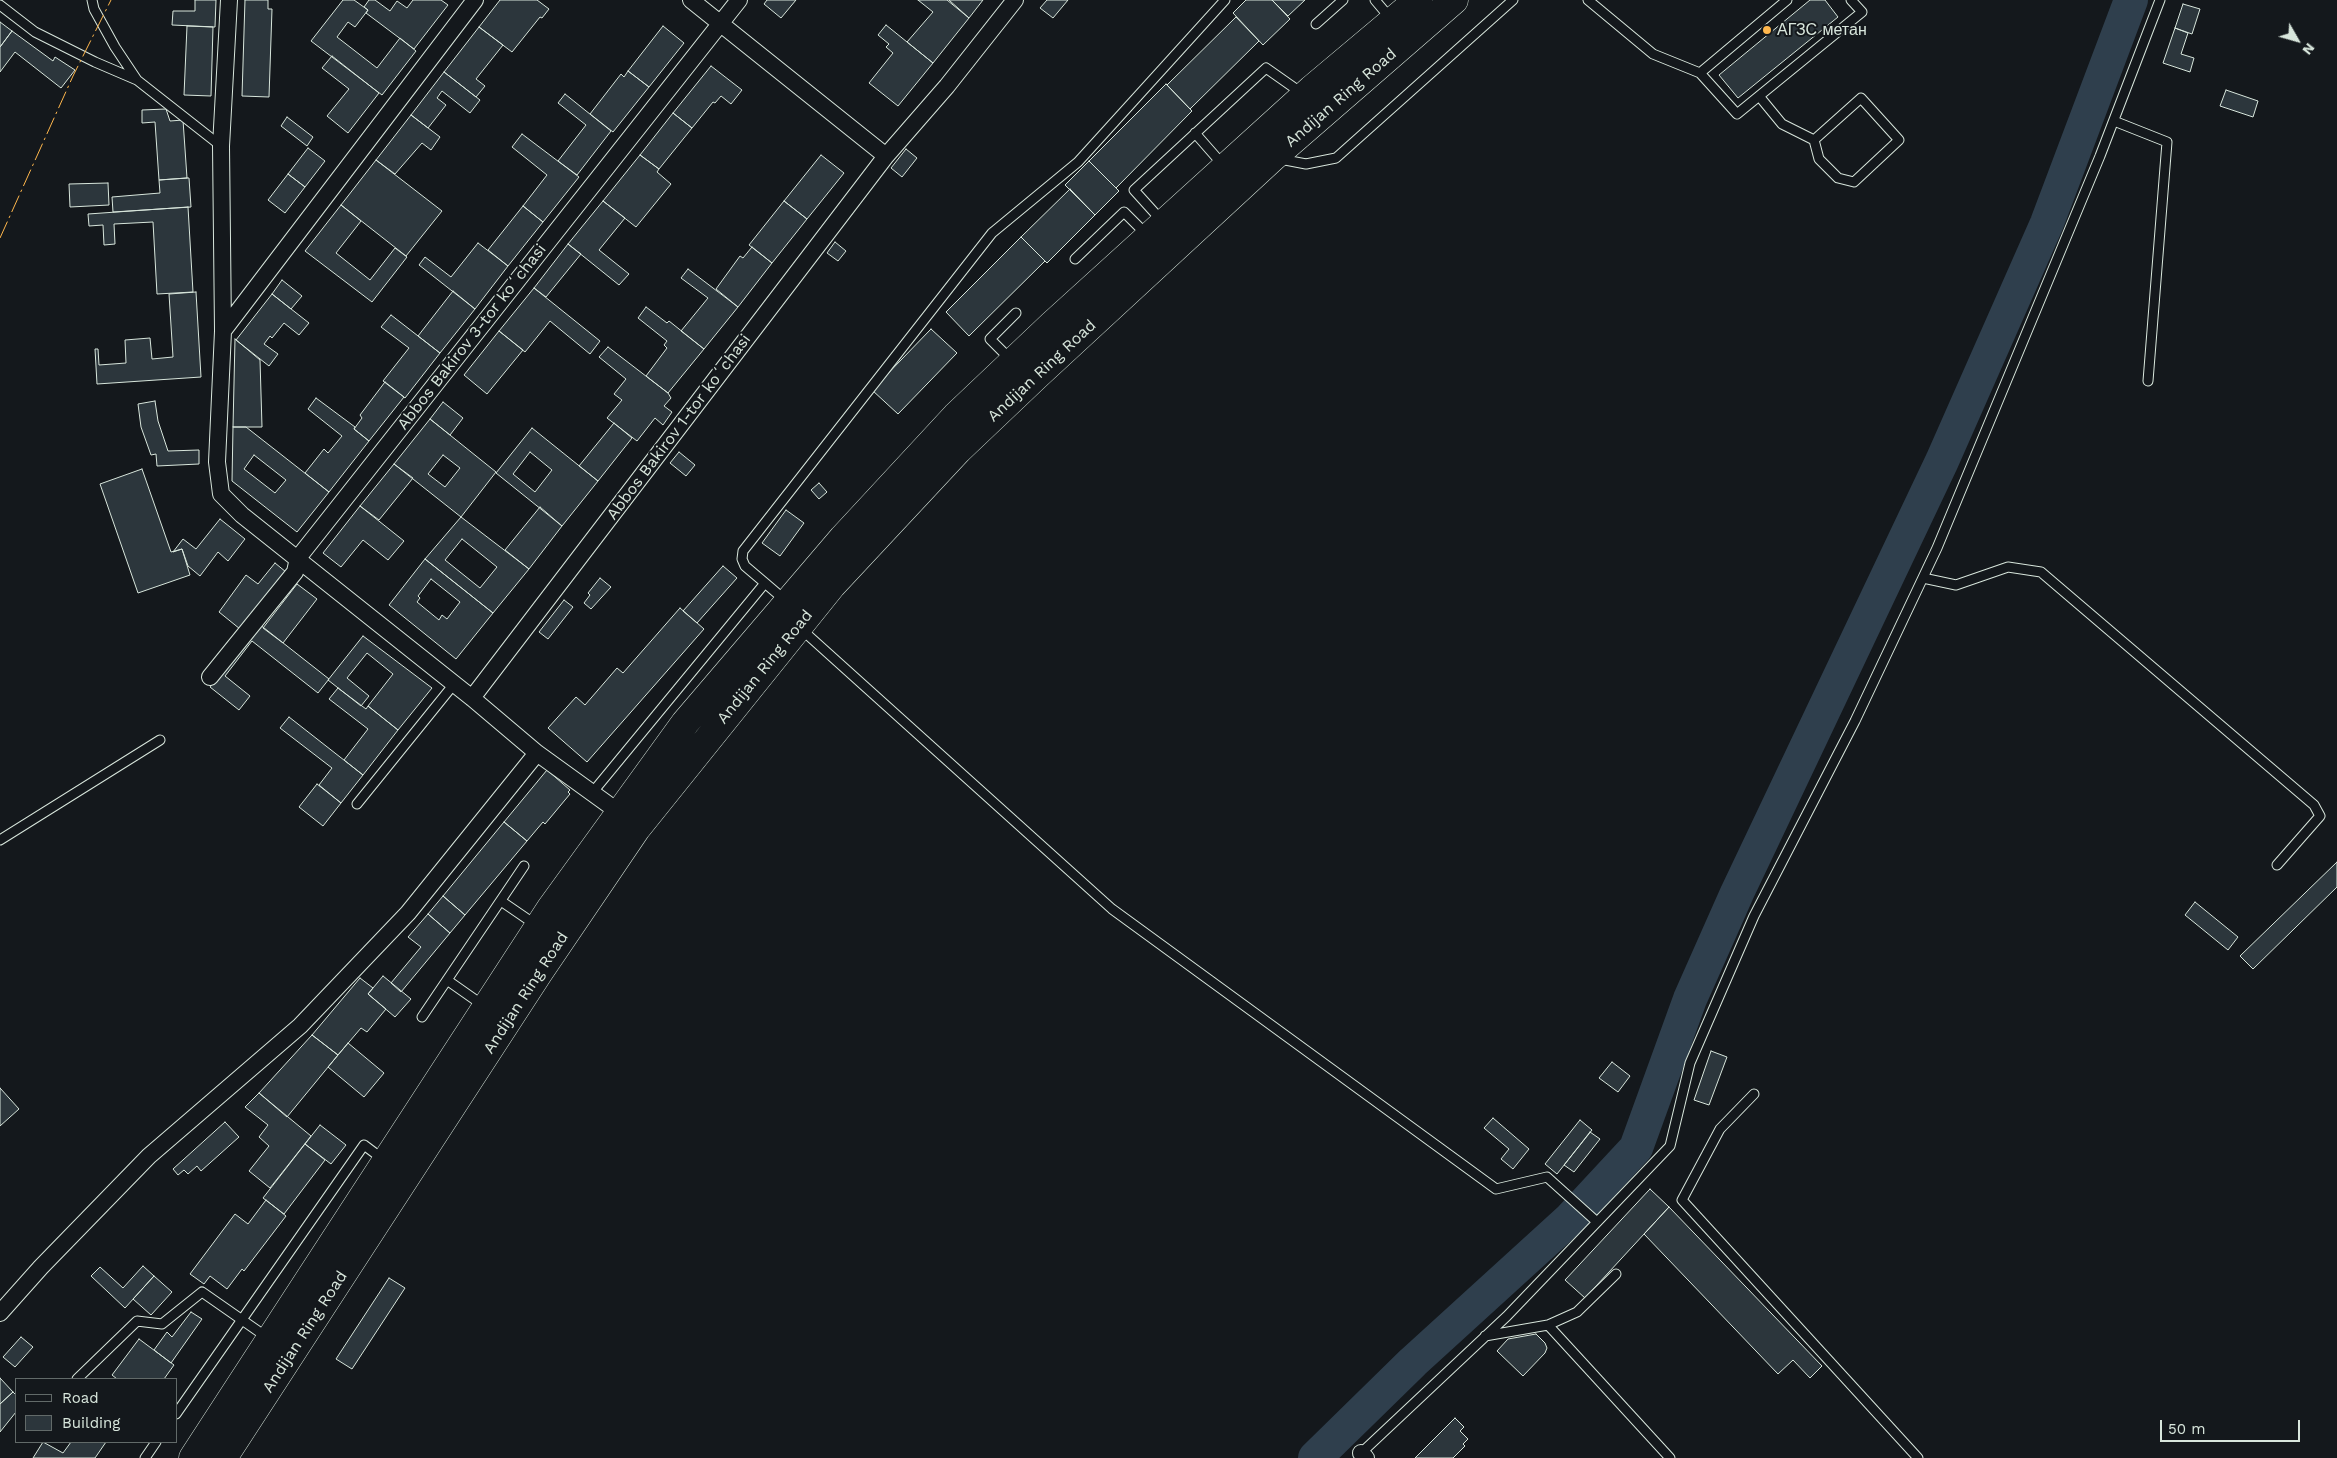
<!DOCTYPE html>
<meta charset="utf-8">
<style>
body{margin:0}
#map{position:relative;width:2337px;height:1458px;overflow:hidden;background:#14181c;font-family:"Work Sans",sans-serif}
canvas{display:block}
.legend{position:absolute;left:15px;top:1378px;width:162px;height:65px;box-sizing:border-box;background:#14181c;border:1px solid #626a69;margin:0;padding:6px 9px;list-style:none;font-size:15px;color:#d8e6dc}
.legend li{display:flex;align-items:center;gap:10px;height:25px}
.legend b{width:25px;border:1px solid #626a69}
.north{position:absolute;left:2272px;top:15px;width:50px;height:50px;-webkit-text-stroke:4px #14181c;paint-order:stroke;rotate:128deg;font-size:14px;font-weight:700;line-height:20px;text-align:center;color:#d8e6dc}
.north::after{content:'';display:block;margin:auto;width:18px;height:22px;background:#d8e6dc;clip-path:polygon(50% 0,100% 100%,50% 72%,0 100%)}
.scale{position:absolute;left:2160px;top:1420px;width:140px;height:22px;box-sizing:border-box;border:2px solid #d8e6dc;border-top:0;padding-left:6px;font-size:15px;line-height:18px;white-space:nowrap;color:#d8e6dc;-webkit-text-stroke:4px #14181c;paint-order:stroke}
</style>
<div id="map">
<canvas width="2337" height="1458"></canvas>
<ul class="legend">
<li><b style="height:6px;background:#14181c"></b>Road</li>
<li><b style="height:14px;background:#2c363c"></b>Building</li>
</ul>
<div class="north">N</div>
<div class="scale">50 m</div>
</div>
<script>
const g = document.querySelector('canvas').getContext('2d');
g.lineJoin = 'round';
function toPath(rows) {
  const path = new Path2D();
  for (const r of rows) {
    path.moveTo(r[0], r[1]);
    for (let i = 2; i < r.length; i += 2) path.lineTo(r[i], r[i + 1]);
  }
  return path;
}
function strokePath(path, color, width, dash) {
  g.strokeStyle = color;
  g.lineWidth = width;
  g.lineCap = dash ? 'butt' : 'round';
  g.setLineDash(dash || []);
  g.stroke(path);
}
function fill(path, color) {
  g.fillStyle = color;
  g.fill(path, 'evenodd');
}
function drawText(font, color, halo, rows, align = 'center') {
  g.font = font + ' "Work Sans",sans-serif';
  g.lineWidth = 4;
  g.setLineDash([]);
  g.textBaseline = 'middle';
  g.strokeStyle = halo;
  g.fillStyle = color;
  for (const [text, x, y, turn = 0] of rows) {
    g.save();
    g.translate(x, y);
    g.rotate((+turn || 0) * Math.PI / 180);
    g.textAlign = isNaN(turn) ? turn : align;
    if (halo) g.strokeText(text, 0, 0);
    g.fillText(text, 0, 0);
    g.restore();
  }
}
const river = toPath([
 [1315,1458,1413,1362,1570,1219,1636,1148,1690,999,1737,893,1942,461,2047,223,2131,0]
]);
const building = toPath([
 [195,0,216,0,215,27,172,25,173,11,195,11,195,0],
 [245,0,268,0,268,9,272,9,269,97,242,96,245,0],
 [343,0,354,0,368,10,355,27,348,22,337,37,377,68,400,38,416,51,382,95,311,41,343,0],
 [369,0,375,0,390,11,397,1,407,8,413,0,441,0,448,5,414,49,366,13,368,10,364,7,369,0],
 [500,0,537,0,549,9,542,18,540,17,512,52,479,27,500,0],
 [767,0,796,0,781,18,764,4,767,0],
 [918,0,947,0,969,18,933,63,907,42,933,12,918,0],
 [949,0,983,0,969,18,949,0],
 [1047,0,1068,0,1053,18,1040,8,1047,0],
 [1246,0,1272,0,1290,19,1263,45,1233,13,1246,0],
 [1272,0,1305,0,1288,16,1272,0],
 [1810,0,1825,0,1838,17,1738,98,1719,75,1810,0],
 [2183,4,2200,9,2192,34,2175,28,2183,4],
 [1236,17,1259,41,1190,109,1167,85,1236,17],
 [0,22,12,31,0,47,0,22],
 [886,25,933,63,898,106,869,83,893,53,886,47,889,44,878,35,886,25],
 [187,26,213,27,211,96,184,95,187,26],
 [663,26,684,43,649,87,628,71,663,26],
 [479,27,503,45,476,79,485,86,476,97,444,72,479,27],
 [2175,28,2188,33,2181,54,2194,58,2190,72,2163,63,2175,28],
 [12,31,53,61,55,57,75,70,61,88,15,52,0,72,0,47,12,31],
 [332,56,379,93,348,133,327,116,349,89,322,68,332,56],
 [711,66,742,90,731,104,721,96,715,103,713,102,692,128,673,113,711,66],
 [628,71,649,87,613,132,590,114,621,74,624,77,628,71],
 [444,72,480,100,470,113,442,91,437,98,446,105,428,128,411,115,444,72],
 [1166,84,1192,111,1116,188,1089,161,1166,84],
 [2226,90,2258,101,2253,117,2220,106,2226,90],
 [565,94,611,131,577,175,558,161,586,125,558,103,565,94],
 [166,109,170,121,183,120,187,178,159,180,155,122,142,123,142,110,166,109],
 [673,113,692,128,659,169,640,155,673,113],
 [411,115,440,137,431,150,422,143,395,174,376,160,411,115],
 [287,117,313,137,307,146,281,126,287,117],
 [522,134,579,177,543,222,523,206,547,175,512,147,522,134],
 [308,148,325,161,305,187,288,174,308,148],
 [906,149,917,158,902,177,891,168,906,149],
 [640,155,659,169,657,172,671,184,636,227,603,201,640,155],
 [821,155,844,173,807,219,784,201,821,155],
 [376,160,442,211,406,256,341,205,376,160],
 [1089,161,1119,191,1095,215,1065,185,1089,161],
 [288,174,305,187,285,213,268,200,288,174],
 [187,178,189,178,191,207,113,212,112,197,160,193,159,180,187,178],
 [108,183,109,205,70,207,69,184,108,183],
 [1070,189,1095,215,1047,263,1021,237,1070,189],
 [603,201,625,218,599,250,629,274,619,285,568,244,603,201],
 [784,201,807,219,772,263,749,245,784,201],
 [341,205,361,221,336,253,370,280,395,248,407,257,372,302,305,251,341,205],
 [523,206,543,222,508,266,488,250,523,206],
 [188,207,193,292,157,294,153,222,114,224,115,244,104,245,103,225,89,226,88,214,188,207],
 [1021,237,1045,261,969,336,946,312,1021,237],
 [835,242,846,251,838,261,827,253,835,242],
 [478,243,508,266,475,309,419,265,425,257,451,277,478,243],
 [568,244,581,254,546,297,534,288,568,244],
 [752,247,772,263,738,307,716,289,740,256,743,258,752,247],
 [688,269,738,307,704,349,681,331,708,298,681,278,688,269],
 [282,280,302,296,291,309,272,294,282,280],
 [534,288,600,341,590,354,550,321,525,352,499,331,534,288],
 [453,291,475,309,440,353,418,336,453,291],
 [196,292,201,377,97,384,95,349,98,349,99,365,126,363,125,340,150,338,152,359,173,357,169,294,196,292],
 [272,294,309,323,299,335,284,323,272,338,270,336,264,344,278,354,269,366,236,340,272,294],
 [646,307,667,323,669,321,704,349,668,393,646,376,667,348,664,345,667,341,638,318,646,307],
 [391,315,440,353,405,398,383,381,409,348,381,327,391,315],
 [931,329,957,353,898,414,872,390,931,329],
 [499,331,523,350,487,394,464,375,499,331],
 [235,339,260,360,262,427,233,427,235,339],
 [608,347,668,393,671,398,664,406,672,412,663,425,655,418,637,441,607,418,622,400,614,394,626,379,599,357,608,347],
 [385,382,404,397,369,441,354,429,362,418,360,415,385,382],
 [316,398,355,427,354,429,369,441,329,492,305,473,324,449,328,453,342,436,308,409,316,398],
 [155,401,158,421,168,451,199,450,199,464,157,466,156,454,151,455,141,427,138,404,155,401],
 [443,402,463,418,450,435,430,419,443,402],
 [430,419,496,472,461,517,394,464,430,419],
 [443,455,460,468,445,487,428,474,443,455],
 [614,423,632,438,598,481,579,466,614,423],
 [233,427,246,427,329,492,297,532,232,481,233,427],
 [254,455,286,480,275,493,244,469,254,455],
 [532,428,598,481,562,526,496,473,532,428],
 [530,452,552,470,535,492,513,474,530,452],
 [679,452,695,465,686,476,670,463,679,452],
 [394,464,413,478,379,520,360,506,394,464],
 [142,469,171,552,182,549,190,575,138,593,100,484,142,469],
 [819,483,827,492,819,499,811,490,819,483],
 [360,506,404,541,388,560,363,540,341,567,323,553,360,506],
 [540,507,562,526,529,569,505,550,540,507],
 [786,510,804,523,780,556,762,543,786,510],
 [461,517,529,569,493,613,425,559,461,517],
 [462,539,497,567,480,588,445,560,462,539],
 [220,519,245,539,228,561,218,552,200,576,188,566,182,549,173,552,183,539,196,549,220,519],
 [425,559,493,613,456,659,389,605,425,559],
 [431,579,460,602,447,619,442,615,439,620,417,602,420,598,418,596,431,579],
 [275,563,286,572,240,629,219,612,246,575,258,584,275,563],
 [723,566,737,578,697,623,683,611,723,566],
 [600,578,611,587,591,609,584,603,590,595,588,593,600,578],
 [297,584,317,599,283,643,263,628,297,584],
 [564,600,573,607,548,639,539,632,564,600],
 [680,608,704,629,587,762,548,728,576,697,585,705,617,668,623,673,680,608],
 [259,624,329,679,318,693,252,641,225,676,250,696,239,710,210,687,259,624],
 [363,636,432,688,398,730,368,706,393,674,367,653,347,678,369,696,361,706,328,680,363,636],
 [338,688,366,709,368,706,398,730,363,775,344,760,368,729,329,699,338,688],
 [289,717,363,775,341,803,319,785,332,768,280,728,289,717],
 [547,770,570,790,568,792,570,794,545,824,543,822,527,841,504,822,547,770],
 [317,784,341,803,323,826,299,807,317,784],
 [504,822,527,841,465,915,443,896,504,822],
 [2337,862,2337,887,2253,969,2240,956,2337,862],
 [443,896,465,915,450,933,428,914,443,896],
 [2195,902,2238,937,2228,950,2185,915,2195,902],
 [428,914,450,933,401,992,391,983,421,947,408,937,428,914],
 [383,976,411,999,395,1017,368,994,383,976],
 [360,978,373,988,368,994,386,1009,367,1032,361,1028,338,1055,312,1035,360,978],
 [312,1035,338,1055,287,1117,259,1093,312,1035],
 [348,1043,384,1073,364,1097,328,1067,348,1043],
 [1711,1051,1727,1057,1709,1105,1694,1100,1711,1051],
 [1612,1062,1630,1076,1618,1092,1599,1078,1612,1062],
 [0,1088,19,1109,0,1126,0,1088],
 [259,1093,311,1136,270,1188,249,1171,269,1146,259,1137,268,1125,245,1107,259,1093],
 [1493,1118,1529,1149,1513,1169,1501,1159,1509,1149,1484,1128,1493,1118],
 [1580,1120,1592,1130,1557,1174,1545,1164,1580,1120],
 [225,1122,239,1137,201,1171,197,1166,188,1174,184,1170,178,1175,173,1169,225,1122],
 [320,1125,346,1145,331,1164,305,1144,320,1125],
 [1590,1132,1600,1139,1574,1172,1564,1165,1590,1132],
 [305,1144,325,1160,284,1214,263,1198,305,1144],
 [1650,1189,1669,1207,1585,1298,1565,1280,1650,1189],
 [266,1200,286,1216,244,1271,242,1269,227,1289,210,1276,204,1284,190,1274,235,1214,248,1224,266,1200],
 [1669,1207,1822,1366,1810,1378,1793,1360,1778,1374,1644,1234,1669,1207],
 [143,1266,154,1276,125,1308,91,1276,100,1267,123,1288,143,1266],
 [154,1276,172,1292,151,1315,133,1299,154,1276],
 [389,1278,405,1288,352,1369,336,1359,389,1278],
 [191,1312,202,1319,171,1363,154,1350,167,1332,172,1337,191,1312],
 [1536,1334,1545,1343,1547,1348,1545,1353,1523,1376,1497,1351,1508,1339,1536,1334],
 [21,1337,33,1347,15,1367,3,1357,21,1337],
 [139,1339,174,1365,164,1379,117,1379,112,1375,139,1339],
 [0,1378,13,1392,0,1404,0,1378],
 [13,1392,16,1395,16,1412,0,1432,0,1404,13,1392],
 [1455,1418,1464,1427,1460,1431,1468,1439,1463,1444,1465,1446,1453,1458,1415,1458,1455,1418],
 [43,1442,63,1453,71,1442,106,1442,95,1458,33,1458,43,1442]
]);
const lane = toPath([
 [92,0,94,9,115,47,137,80,221,146],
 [1375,0,1391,19],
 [1588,0,1653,54,1700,73,1787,0],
 [0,5,35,32,95,62,137,80],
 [1316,24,1343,0],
 [1700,73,1737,114,1862,12,1851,0],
 [1759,96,1782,124,1814,140],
 [1861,98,1899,140,1854,182,1838,178,1819,159,1814,140,1861,98],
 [2114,121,2167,142,2148,381],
 [1195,133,1223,165],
 [1280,159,1306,164,1336,158,1513,0],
 [1162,221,1134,190,1266,68,1303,94],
 [1075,259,1124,212,1147,235],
 [1011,360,990,339,1016,313],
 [1923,578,1956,585,2008,567,2041,572,2314,805,2320,816,2277,865],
 [765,583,786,601],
 [800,628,1112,909,1496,1189,1547,1177,1597,1222],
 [592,793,765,583,745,566,742,559,743,551,992,233,1078,162,1225,0],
 [357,804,454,684],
 [0,840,160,740],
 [501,901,536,925],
 [447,980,484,1006],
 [422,1017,524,866],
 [1754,1094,1720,1129,1682,1200,1918,1458],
 [1548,1325,1577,1312,1616,1274],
 [1485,1336,1548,1325,1670,1458],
 [77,1379,137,1321,162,1324,202,1292,268,1338],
 [176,1414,364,1145,384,1160],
 [1359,1455,1507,1316,1670,1146,1690,1063,1754,916,1855,721,1937,548,2100,156,2160,0],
 [145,1458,156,1442]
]);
const street = toPath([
 [229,0,221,146,223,331,217,462,221,494,242,515,472,698,537,753,620,813],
 [691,0,886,156],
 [223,331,475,0],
 [210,677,295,572,298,558,739,0],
 [472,698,886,156,947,86,1015,0],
 [0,1313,41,1267,149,1156,300,1026,408,913,537,753],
 [1361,1453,1366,1458]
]);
const highway = toPath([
 [193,1458,551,908,685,723,843,538,956,416,1052,325,1312,89,1418,0],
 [223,1458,539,972,636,829,832,585,958,450,1037,375,1272,158,1454,0]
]);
const power = toPath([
 [0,238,73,76,111,0]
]);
const markers = [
 [1767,30,5,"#ffb74d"]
];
const poiNames = [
 ["АГЗС метан",1777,30]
];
const streetNames = [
 ["Andijan Ring Road",1341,98,-41],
 ["Abbos Bakirov 3-tor koʻchasi",472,337,-52],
 ["Andijan Ring Road",1042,371,-43],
 ["Abbos Bakirov 1-tor koʻchasi",679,427,-53],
 ["Andijan Ring Road",765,667,-51],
 ["Andijan Ring Road",526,993,-57],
 ["Andijan Ring Road",305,1332,-57]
];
strokePath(river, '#2f3f4d', 34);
fill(building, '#2c363c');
strokePath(building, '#d8e6dc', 1);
strokePath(lane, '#d8e6dc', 11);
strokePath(street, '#d8e6dc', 18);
strokePath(highway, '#d8e6dc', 29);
strokePath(lane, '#14181c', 9);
strokePath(street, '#14181c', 16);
strokePath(highway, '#14181c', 28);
strokePath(power, '#ffb74d', 1, [18, 4, 2.5, 4]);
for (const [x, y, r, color] of markers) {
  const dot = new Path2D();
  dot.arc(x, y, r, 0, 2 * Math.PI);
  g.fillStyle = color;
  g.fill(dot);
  strokePath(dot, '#14181c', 2);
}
drawText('16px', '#d8e6dc', '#14181c', poiNames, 'left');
drawText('16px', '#d8e6dc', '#14181c', streetNames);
</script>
